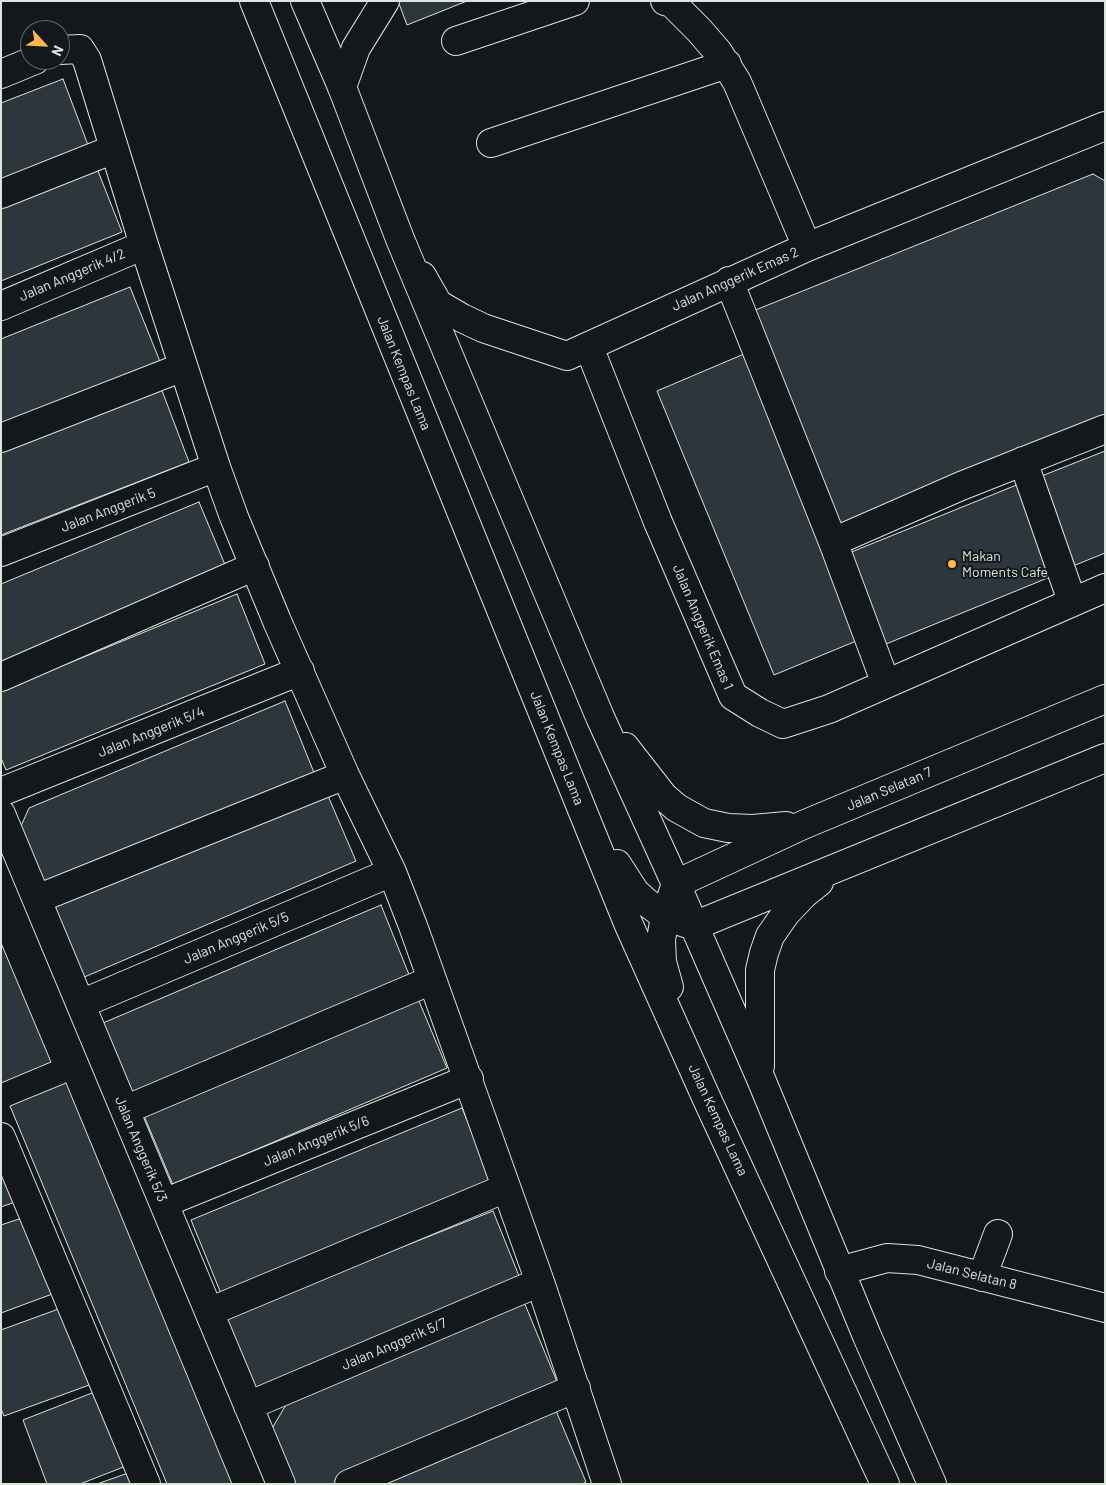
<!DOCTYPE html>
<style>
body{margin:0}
#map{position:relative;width:1106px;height:1485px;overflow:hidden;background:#14181c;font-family:Barlow,sans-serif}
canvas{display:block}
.frame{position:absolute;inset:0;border:2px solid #d8e6dc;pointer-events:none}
.north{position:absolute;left:20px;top:20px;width:50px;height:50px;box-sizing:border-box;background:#14181c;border:1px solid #626a69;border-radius:50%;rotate:115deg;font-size:14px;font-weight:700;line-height:20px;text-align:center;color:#d8e6dc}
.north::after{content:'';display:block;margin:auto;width:18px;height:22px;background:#ffb74d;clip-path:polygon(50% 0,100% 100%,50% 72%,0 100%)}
</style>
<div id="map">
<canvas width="1106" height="1485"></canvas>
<div class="frame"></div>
<div class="north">N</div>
</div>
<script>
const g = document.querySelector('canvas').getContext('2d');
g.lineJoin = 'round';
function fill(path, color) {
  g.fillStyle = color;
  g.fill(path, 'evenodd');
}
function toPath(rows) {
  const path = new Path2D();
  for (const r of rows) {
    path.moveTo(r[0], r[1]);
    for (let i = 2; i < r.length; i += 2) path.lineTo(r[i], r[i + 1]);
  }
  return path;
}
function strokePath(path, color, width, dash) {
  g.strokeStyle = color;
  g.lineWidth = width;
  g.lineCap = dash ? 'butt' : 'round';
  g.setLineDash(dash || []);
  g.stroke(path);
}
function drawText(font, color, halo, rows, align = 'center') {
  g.font = font + ' Barlow,sans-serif';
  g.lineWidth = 4;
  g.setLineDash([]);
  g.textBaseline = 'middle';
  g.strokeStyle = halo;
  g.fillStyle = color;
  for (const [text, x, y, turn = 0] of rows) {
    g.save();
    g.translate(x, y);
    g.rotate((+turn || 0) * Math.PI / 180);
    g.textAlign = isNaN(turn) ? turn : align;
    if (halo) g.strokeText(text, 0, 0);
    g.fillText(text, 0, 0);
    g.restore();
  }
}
const building = toPath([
 [398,1,467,1,407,25,398,1],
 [63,79,91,153,1,188,1,103,63,79],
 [96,166,122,232,1,281,1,204,96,166],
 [1093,174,1105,181,1105,419,838,526,753,311,1093,174],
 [130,287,161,364,1,429,1,339,130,287],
 [744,354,861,639,774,675,657,391,744,354],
 [161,388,189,462,1,535,1,450,161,388],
 [1105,451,1105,553,1068,568,1034,479,1105,451],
 [1019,484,1055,575,886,644,849,553,1019,484],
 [199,502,228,572,1,665,1,584,199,502],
 [237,594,265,664,6,770,1,758,1,691,237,594],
 [285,701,315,775,39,890,17,835,29,808,285,701],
 [325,789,356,861,82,978,52,906,325,789],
 [381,905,412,982,135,1099,103,1023,381,905],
 [1,943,51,1062,1,1083,1,943],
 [416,994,447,1068,173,1185,142,1111,416,994],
 [66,1083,232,1484,167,1484,10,1106,66,1083],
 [462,1108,493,1184,222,1296,191,1220,462,1108],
 [1,1166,15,1202,1,1207,1,1166],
 [493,1211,521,1281,254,1394,223,1318,493,1211],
 [28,1216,55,1293,1,1313,1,1225,28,1216],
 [524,1302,560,1389,336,1484,292,1484,270,1432,287,1403,524,1302],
 [64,1307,92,1384,4,1416,1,1409,1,1330,64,1307],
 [97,1391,126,1466,80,1484,47,1484,23,1420,97,1391],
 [554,1406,586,1482,582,1484,367,1484,554,1406],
 [131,1472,136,1484,97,1484,131,1472]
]);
const minor = toPath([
 [665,1,672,3,699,30,718,52,737,82,807,247],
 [456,41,575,1],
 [60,50,80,49,87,60,144,245,216,467,234,517,277,621,345,775,392,872,413,926,540,1282,607,1484],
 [1,74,35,60],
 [342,87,356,48,385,1],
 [491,143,727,64],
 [1,194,114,149],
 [422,276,438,304,462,318,483,328,567,356,807,247,1105,126],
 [729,281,833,542,961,486,1105,429],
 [1,306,144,245],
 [589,347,658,522,733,696,760,713,783,724,829,709,1105,588],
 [1,438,183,367],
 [1023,461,1072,601],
 [833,542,886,684],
 [1,552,216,467],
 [1,677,255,566],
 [1,792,300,671],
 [1,814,281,1484],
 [37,899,345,775],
 [81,1004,392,872],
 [125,1110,432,980],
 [1,1137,146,1484],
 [164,1203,469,1079],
 [839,1271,887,1258,918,1260,1105,1308],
 [982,1277,998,1234],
 [209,1312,506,1188],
 [248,1406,540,1282],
 [349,1484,576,1388]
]);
const major = toPath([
 [254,1,628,923,706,1097,885,1484],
 [305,1,342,87,400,239,600,717,676,884,761,1079,867,1336,932,1484],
 [625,747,664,797,677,808,704,823,728,828,753,829,786,826],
 [617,864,635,892,646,902,665,916,694,926,1105,758],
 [669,987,662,962,661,940,665,916,676,884,803,825,1105,699],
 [760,1066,760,970,764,953,770,936,786,913,804,894,819,882]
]);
const markers = [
 [952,564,5,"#ffb74d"]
];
const streetNames = [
 ["Jalan Anggerik 4/2",72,275,-23],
 ["Jalan Anggerik Emas 2",735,279,-24],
 ["Jalan Kempas Lama",404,373,68],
 ["Jalan Anggerik 5",108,510,-21],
 ["Jalan Anggerik Emas 1",703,627,67],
 ["Jalan Anggerik 5/4",151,732,-22],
 ["Jalan Kempas Lama",557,748,68],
 ["Jalan Selatan 7",889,789,-23],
 ["Jalan Anggerik 5/5",236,938,-23],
 ["Jalan Kempas Lama",718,1120,65],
 ["Jalan Anggerik 5/6",316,1141,-22],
 ["Jalan Anggerik 5/3",141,1149,67],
 ["Jalan Selatan 8",972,1274,14],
 ["Jalan Anggerik 5/7",394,1344,-23]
];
const poiNames = [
 ["Makan",962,556],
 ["Moments Cafe",962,572]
];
fill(building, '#2c363c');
strokePath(building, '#d8e6dc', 1);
strokePath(minor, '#d8e6dc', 30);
strokePath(major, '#d8e6dc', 30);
strokePath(minor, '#14181c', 28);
strokePath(major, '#14181c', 28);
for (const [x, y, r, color] of markers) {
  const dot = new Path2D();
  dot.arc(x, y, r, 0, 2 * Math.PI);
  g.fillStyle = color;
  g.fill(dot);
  strokePath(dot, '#14181c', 2);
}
drawText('14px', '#d8e6dc', '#14181c', streetNames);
drawText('14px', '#d8e6dc', '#14181c', poiNames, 'left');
</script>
